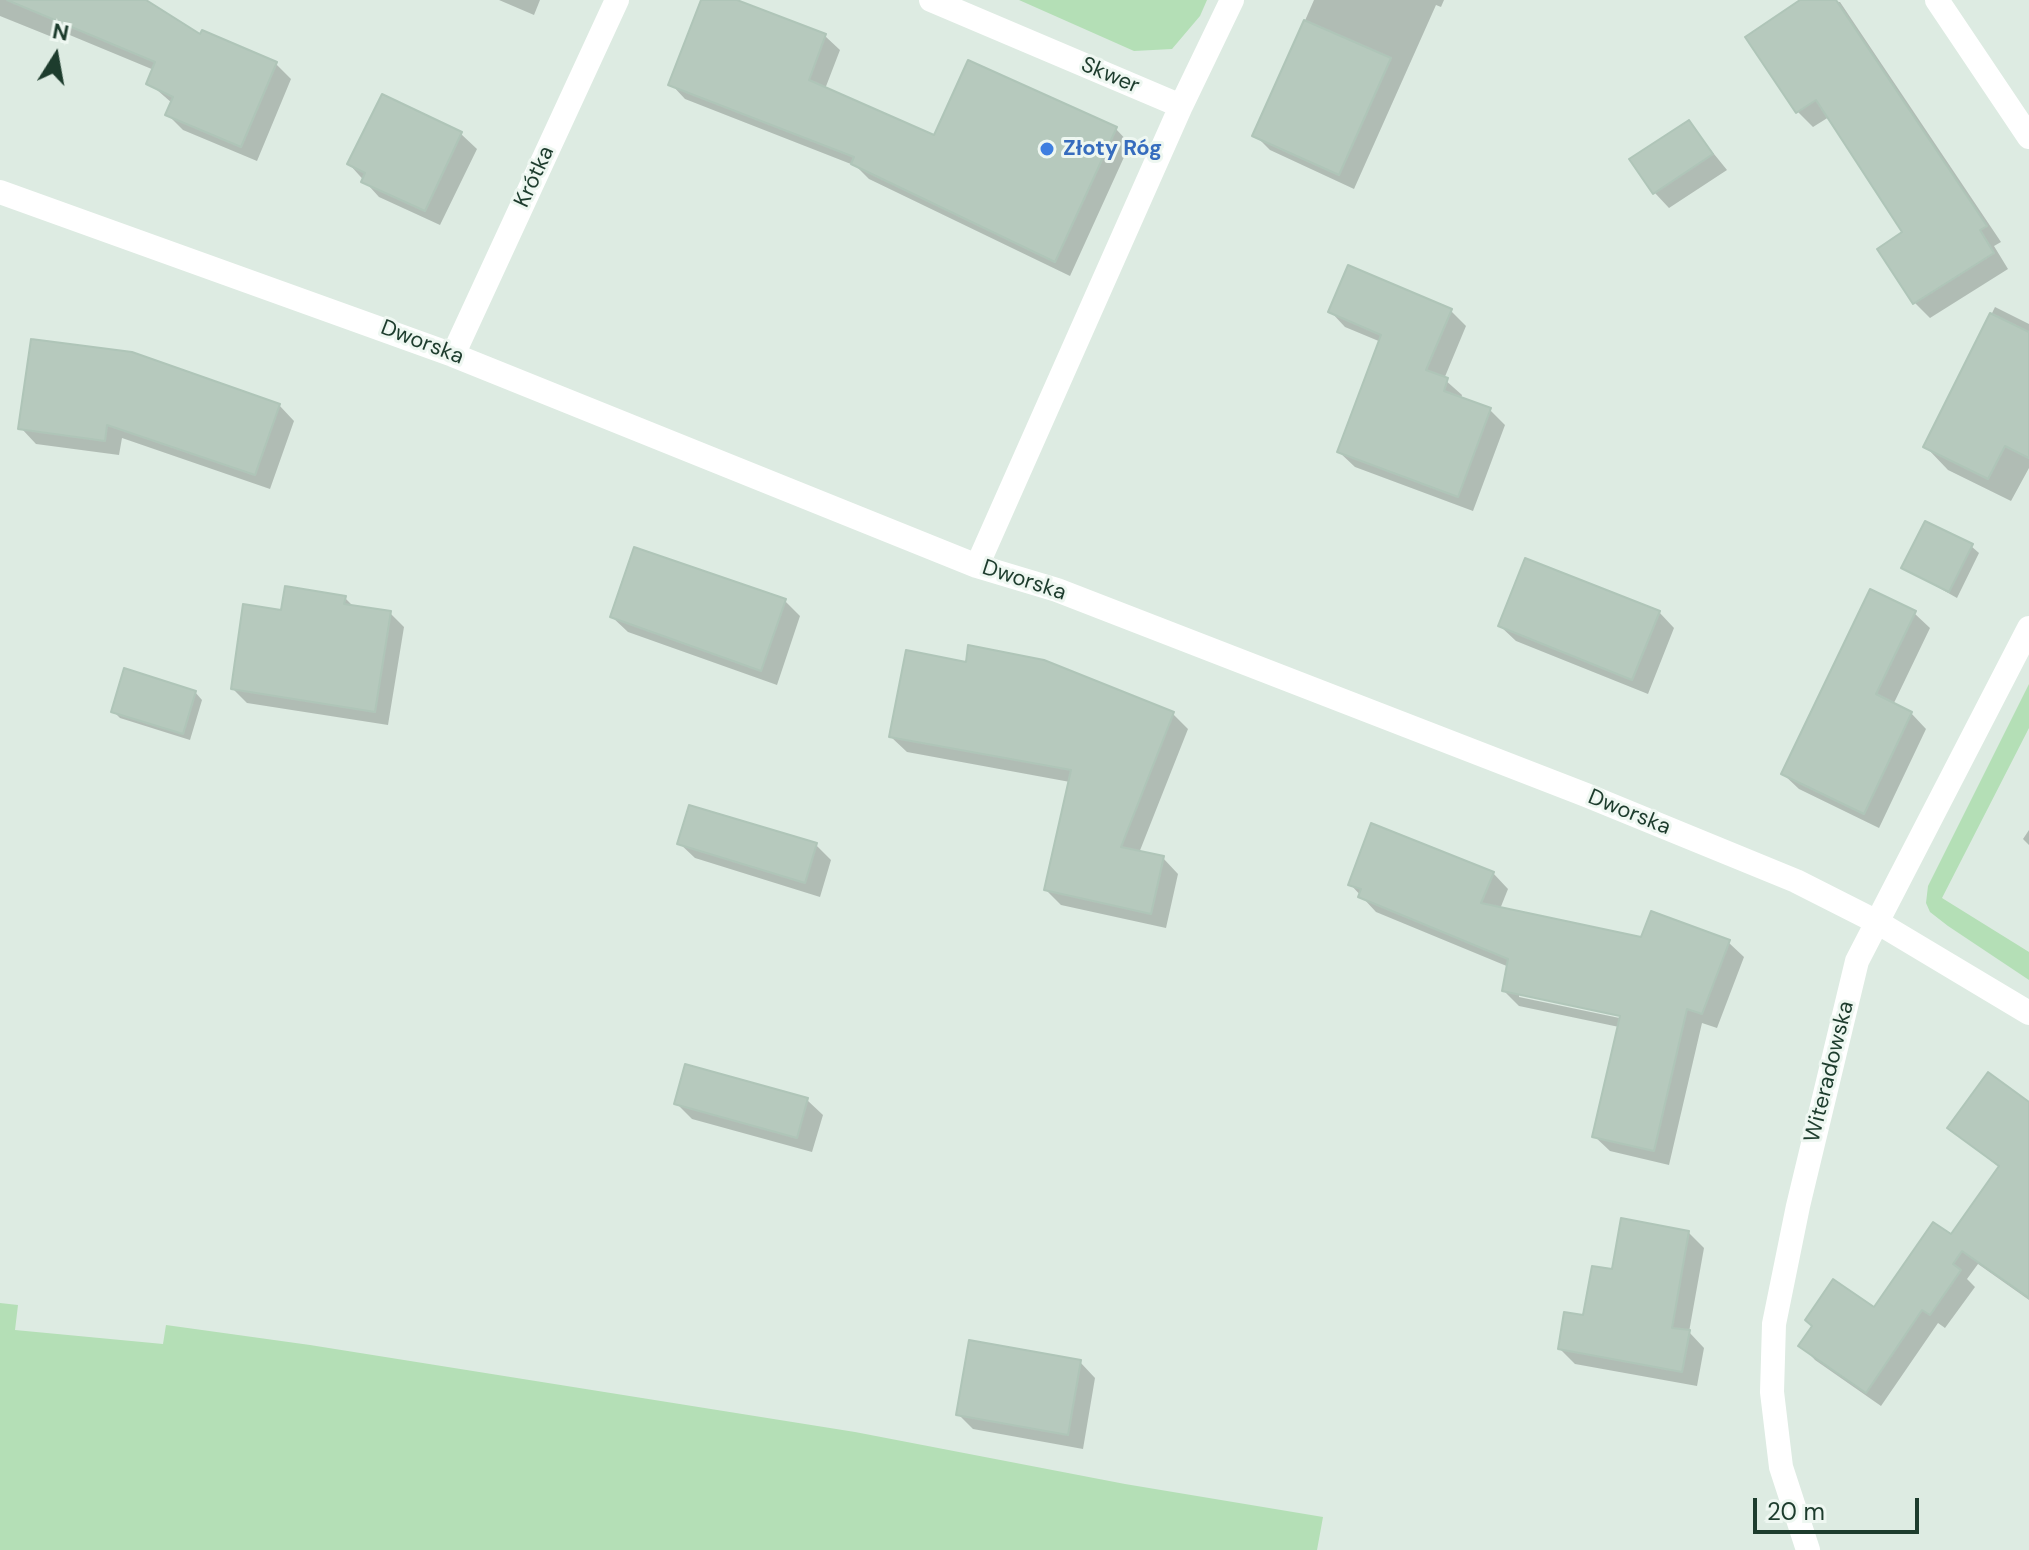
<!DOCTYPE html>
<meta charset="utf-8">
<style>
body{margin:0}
#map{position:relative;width:2029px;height:1550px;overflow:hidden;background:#ddebe2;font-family:"DM Sans",sans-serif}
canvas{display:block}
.north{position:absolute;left:16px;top:16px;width:80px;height:80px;-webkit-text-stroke:6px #eef7f1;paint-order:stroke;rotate:11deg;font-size:22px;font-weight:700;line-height:32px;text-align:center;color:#1d3c2d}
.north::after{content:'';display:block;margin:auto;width:28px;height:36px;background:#1d3c2d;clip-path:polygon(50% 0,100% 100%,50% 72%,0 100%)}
.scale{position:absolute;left:1753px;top:1498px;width:166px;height:36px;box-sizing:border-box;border:4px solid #1d3c2d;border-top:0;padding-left:10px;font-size:24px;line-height:28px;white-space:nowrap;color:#1d3c2d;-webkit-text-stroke:6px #eef7f1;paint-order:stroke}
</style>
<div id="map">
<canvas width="2029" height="1550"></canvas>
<div class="north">N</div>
<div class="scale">20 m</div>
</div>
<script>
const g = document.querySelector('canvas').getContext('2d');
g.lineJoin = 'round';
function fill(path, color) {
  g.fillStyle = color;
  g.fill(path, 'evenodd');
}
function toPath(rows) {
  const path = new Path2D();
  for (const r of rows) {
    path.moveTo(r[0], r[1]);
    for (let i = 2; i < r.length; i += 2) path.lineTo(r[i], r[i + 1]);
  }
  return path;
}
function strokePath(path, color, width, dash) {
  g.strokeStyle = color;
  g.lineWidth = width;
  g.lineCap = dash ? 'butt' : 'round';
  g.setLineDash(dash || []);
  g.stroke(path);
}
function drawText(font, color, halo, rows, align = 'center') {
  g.font = font + ' "DM Sans",sans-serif';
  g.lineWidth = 6;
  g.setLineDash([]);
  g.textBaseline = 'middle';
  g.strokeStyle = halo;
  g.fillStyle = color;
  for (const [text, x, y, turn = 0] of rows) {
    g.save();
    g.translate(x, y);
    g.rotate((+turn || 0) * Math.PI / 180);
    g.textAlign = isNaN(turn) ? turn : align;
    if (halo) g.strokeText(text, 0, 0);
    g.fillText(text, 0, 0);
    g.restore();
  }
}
const green = toPath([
 [1019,0,1207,0,1200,16,1172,49,1134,51],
 [2029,684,2029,728,1942,898,2029,952,2029,980,1948,926,1930,912,1926,903,1928,886],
 [0,1303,18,1305,15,1330,163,1344,166,1325,310,1345,855,1432,1125,1484,1323,1517,1317,1550,0,1550]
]);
const shadow = toPath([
 [0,0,142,0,201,37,276,64,291,79,257,161,183,130,167,114,172,103,149,83,154,70,60,31,57,39,0,16],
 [499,0,540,0,534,15],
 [703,0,731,0,825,36,840,50,825,89,935,138,1116,129,1130,144,1070,276,869,179,856,166,685,99,671,84],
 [1314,0,1444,0,1441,7,1436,5,1354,189,1270,150,1255,135],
 [1804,0,1840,2,2001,242,1994,246,2008,269,1930,318,1915,303,1880,249,1905,233,1829,117,1813,127,1798,112,1748,38],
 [383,97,461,134,477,149,440,225,379,197,349,164],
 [1689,123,1727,170,1669,208,1654,192],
 [1995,307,2029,324,2029,468,2011,501,1948,470,1926,447],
 [1450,310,1466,326,1444,379,1462,395,1461,399,1490,410,1505,425,1473,511,1355,467,1339,452,1381,342,1345,327,1330,311],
 [279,405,294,421,270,489,122,438,119,455,36,444,21,428],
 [1971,546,1979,553,1957,598,1904,568],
 [345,598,355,608,390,613,404,627,388,725,247,703,233,689,282,613],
 [785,601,800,616,777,685,628,632,612,617],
 [1659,612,1674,628,1648,694,1516,641,1500,626],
 [1914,613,1930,628,1893,705,1911,713,1926,729,1879,828,1799,789,1783,774],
 [967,664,1173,714,1188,729,1139,853,1163,858,1178,874,1166,928,1061,905,1046,890,1070,782,907,752,891,737],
 [195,692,202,700,190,740,120,718,113,711],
 [2029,830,2029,845,2023,839],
 [679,843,816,845,831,860,820,897,695,858],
 [1493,873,1508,889,1500,909,1643,939,1728,942,1744,957,1717,1028,1702,1023,1669,1165,1610,1151,1594,1136,1619,1027,1519,1006,1504,991,1509,967,1376,912,1350,884],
 [1519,993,1630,1016,1629,1020,1519,997],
 [807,1100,823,1115,812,1152,692,1119,676,1103],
 [2029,1105,2029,1300,1978,1264,1967,1279,1975,1287,1945,1328,1938,1323,1881,1406,1815,1360,1801,1345,1874,1310,1951,1237,2000,1168,1950,1128],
 [1688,1232,1704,1248,1689,1332,1704,1348,1697,1386,1575,1364,1560,1349,1614,1271],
 [1080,1362,1095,1378,1083,1449,973,1429,958,1414]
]);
const building = toPath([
 [7,0,146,0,200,34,202,30,277,62,241,147,165,115,173,97,146,84,155,62,7,0],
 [701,0,737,0,826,34,809,80,934,135,968,60,1117,127,1055,262,851,164,854,157,668,85,701,0],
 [1800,0,1836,0,1987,226,1980,230,1994,253,1913,304,1877,249,1902,232,1816,100,1796,113,1745,37,1800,0],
 [1304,20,1391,58,1339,175,1252,136,1304,20],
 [382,94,462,132,425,211,361,182,365,173,347,164,382,94],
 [1689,120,1713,154,1653,194,1629,159,1689,120],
 [1348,265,1452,309,1426,370,1448,378,1444,391,1491,408,1458,497,1337,452,1381,335,1328,312,1348,265],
 [1990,313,2029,332,2029,458,2005,446,1988,479,1923,447,1990,313],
 [31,339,132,352,280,404,255,475,107,425,105,441,18,429,31,339],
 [1925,521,1973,544,1949,592,1901,568,1925,521],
 [634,547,786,599,761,671,610,617,634,547],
 [1525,558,1660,611,1632,680,1498,626,1525,558],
 [285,586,346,596,344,604,391,611,375,712,231,689,243,604,281,610,285,586],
 [1870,589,1916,611,1876,694,1912,712,1864,814,1781,774,1870,589],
 [968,645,1044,660,1174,712,1121,847,1164,856,1151,914,1044,890,1071,770,889,737,906,650,966,662,968,645],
 [124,668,196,691,183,734,111,712,124,668],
 [689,805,817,843,805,883,677,844,689,805],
 [1371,823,1494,872,1481,903,1641,937,1651,911,1730,940,1702,1014,1687,1009,1654,1151,1592,1137,1620,1016,1502,991,1508,959,1358,897,1361,889,1348,885,1371,823],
 [685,1064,808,1098,797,1138,674,1104,685,1064],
 [1988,1072,2029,1102,2029,1298,1962,1251,1953,1264,1961,1270,1930,1315,1922,1310,1866,1393,1798,1346,1812,1326,1805,1320,1833,1279,1874,1307,1933,1222,1951,1234,1999,1166,1947,1128,1988,1072],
 [1621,1218,1689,1231,1672,1328,1690,1330,1682,1372,1558,1349,1564,1312,1583,1315,1592,1266,1612,1269,1621,1218],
 [969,1340,1081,1360,1068,1435,956,1415,969,1340]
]);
const minor = toPath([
 [931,0,1181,106],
 [1937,0,2029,137],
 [0,192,453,355,977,566,1057,590,1586,795,1796,881,1877,922,2029,1013],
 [453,355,617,0],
 [977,566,1181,106,1232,0],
 [1808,1550,1781,1467,1772,1392,1774,1324,1798,1206,1857,961,2029,628]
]);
const markers = [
 [1047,149,8,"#3f7fe0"]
];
const streetNames = [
 ["Skwer",1110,76,23],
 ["Krótka",535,177,-65],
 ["Dworska",422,343,21],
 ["Dworska",1024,581,18],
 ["Dworska",1629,813,22],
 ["Witeradowska",1830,1072,-76]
];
const shopNames = [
 ["Złoty Róg",1063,149]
];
fill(green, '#b4dfb6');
fill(shadow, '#0003');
fill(building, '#b6c9bd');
strokePath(building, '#afc5b8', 2);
strokePath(minor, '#fff', 24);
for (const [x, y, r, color] of markers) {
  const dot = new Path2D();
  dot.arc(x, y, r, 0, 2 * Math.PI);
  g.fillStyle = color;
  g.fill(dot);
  strokePath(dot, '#eef7f1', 3);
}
drawText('22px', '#1d3c2d', '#eef7f1', streetNames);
drawText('bold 22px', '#366cbe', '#eef7f1', shopNames, 'left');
</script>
